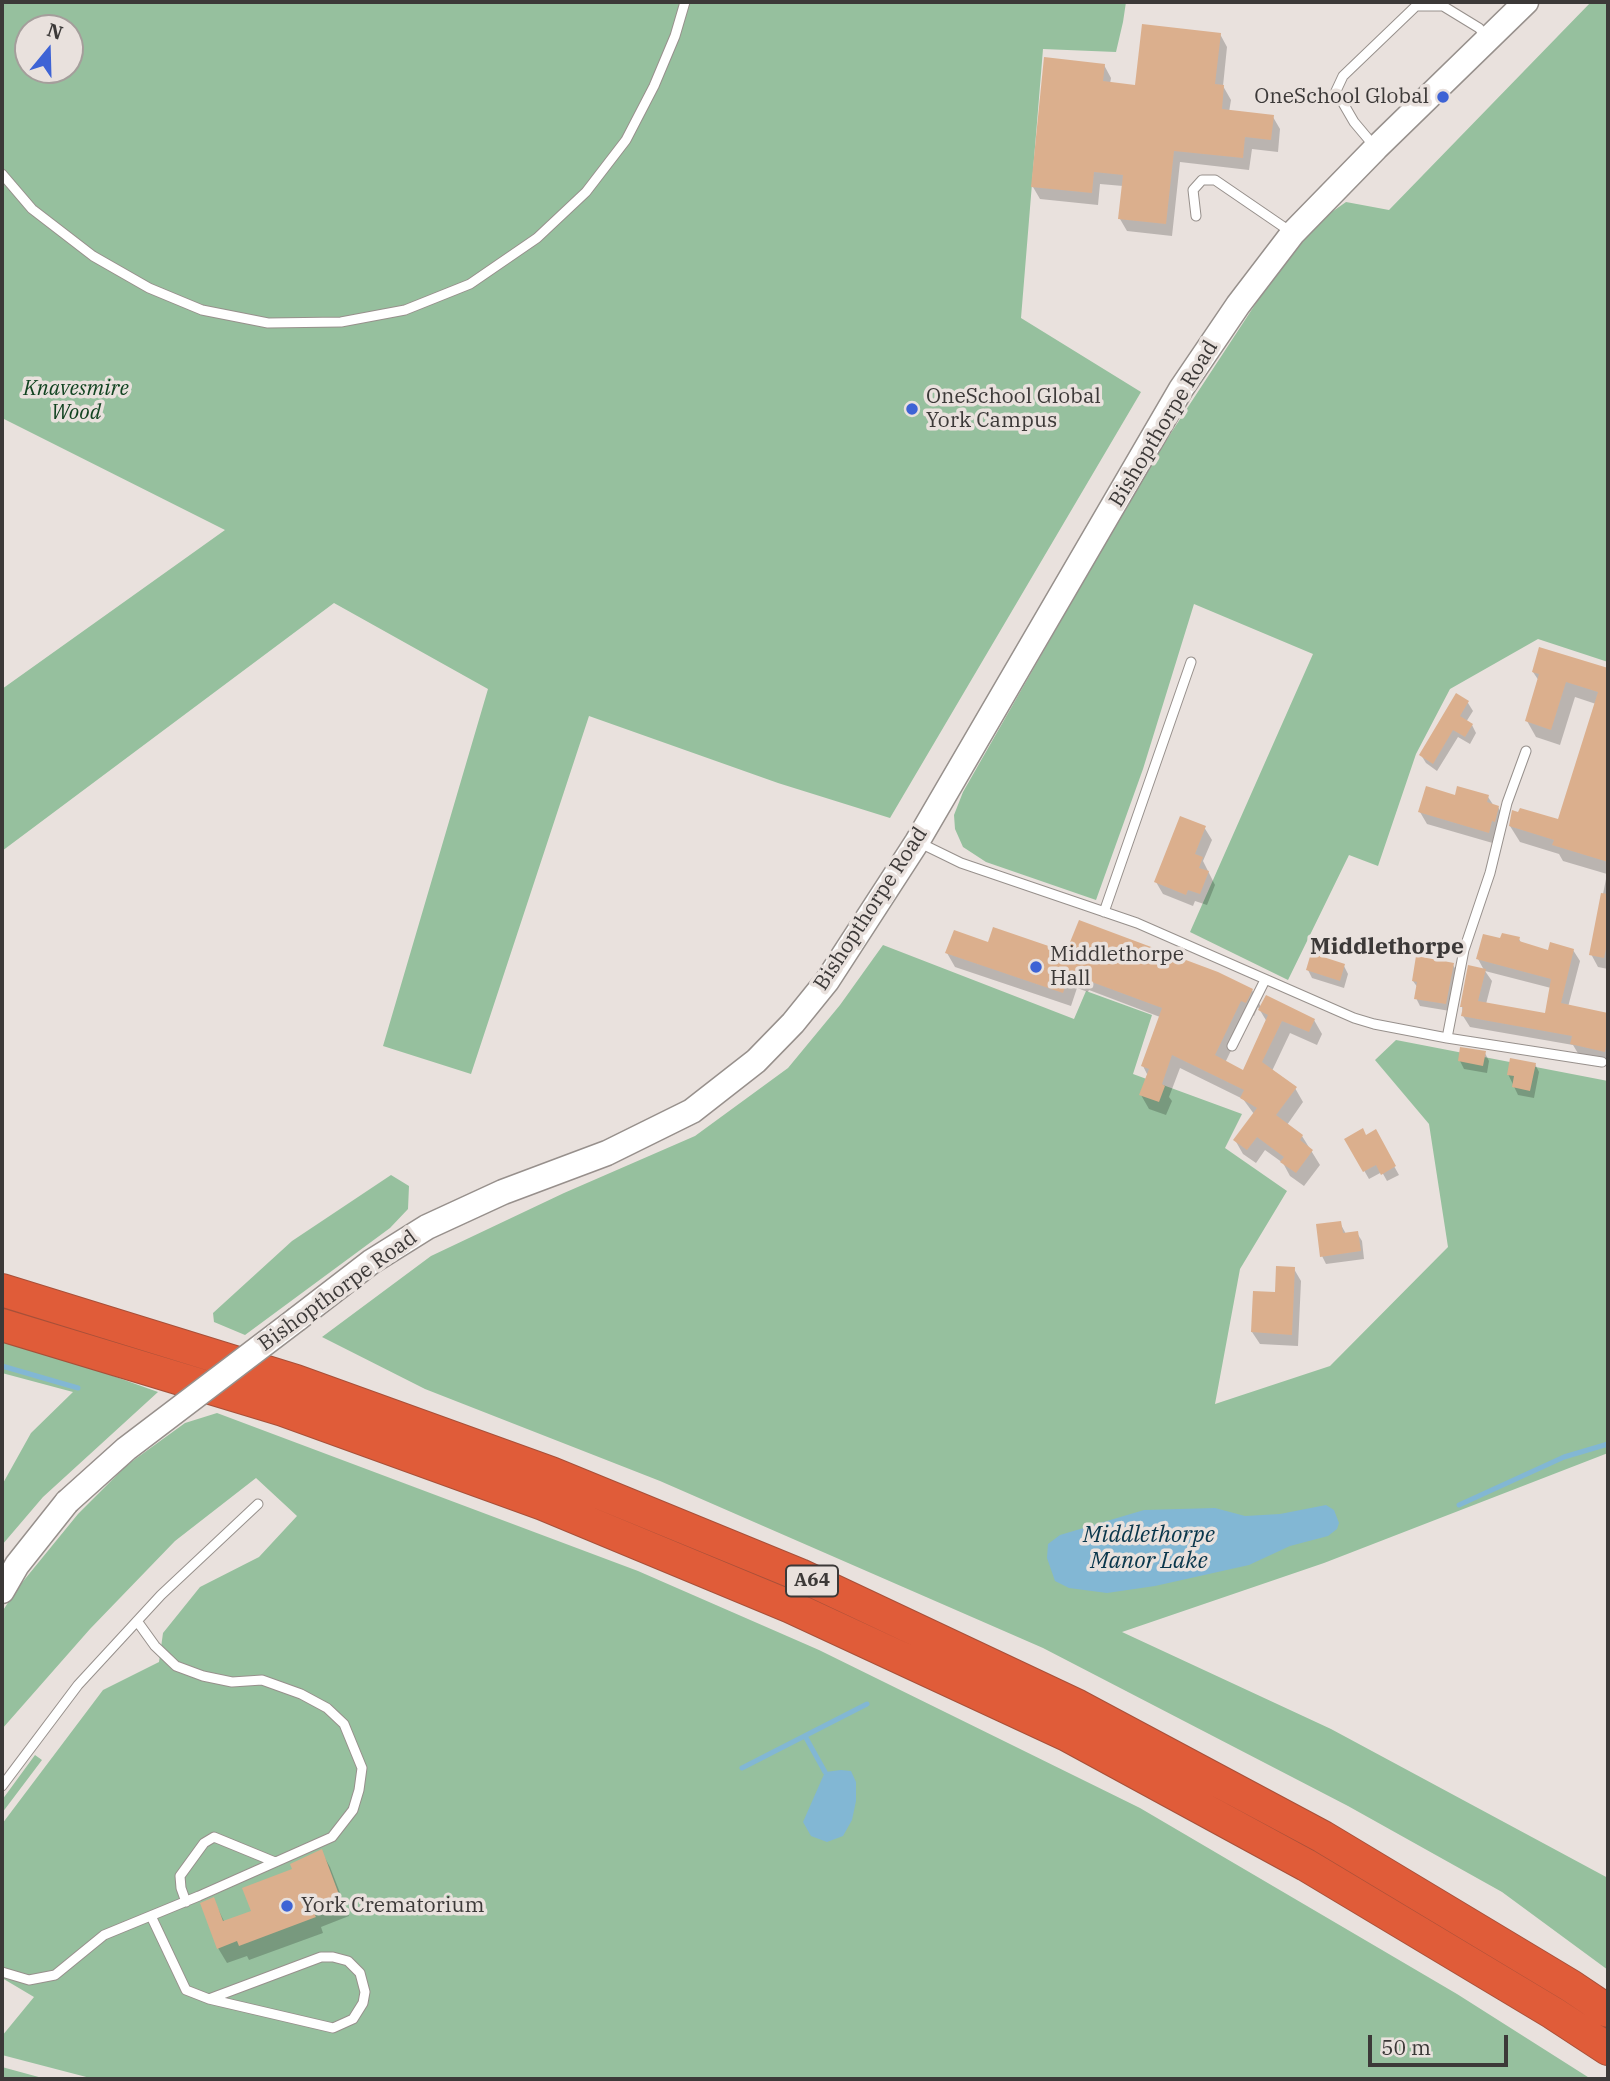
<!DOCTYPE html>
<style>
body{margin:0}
#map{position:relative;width:1610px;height:2081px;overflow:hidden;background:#e9e1dd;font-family:"IBM Plex Serif",serif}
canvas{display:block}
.frame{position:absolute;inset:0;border:4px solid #3c3938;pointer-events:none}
.north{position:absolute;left:14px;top:14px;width:70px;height:70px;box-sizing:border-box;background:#e9e1dd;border:2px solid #a49e9b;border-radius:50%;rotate:19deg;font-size:19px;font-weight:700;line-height:28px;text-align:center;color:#3c3938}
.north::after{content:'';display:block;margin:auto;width:24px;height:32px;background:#3e63d5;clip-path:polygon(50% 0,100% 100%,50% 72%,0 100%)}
.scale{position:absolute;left:1368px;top:2035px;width:140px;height:32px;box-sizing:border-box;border:4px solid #3c3938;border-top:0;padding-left:9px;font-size:21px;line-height:24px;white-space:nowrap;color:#3c3938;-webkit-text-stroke:5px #e9e1dd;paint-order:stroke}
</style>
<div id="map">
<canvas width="1610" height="2081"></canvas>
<div class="frame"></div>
<div class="north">N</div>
<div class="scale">50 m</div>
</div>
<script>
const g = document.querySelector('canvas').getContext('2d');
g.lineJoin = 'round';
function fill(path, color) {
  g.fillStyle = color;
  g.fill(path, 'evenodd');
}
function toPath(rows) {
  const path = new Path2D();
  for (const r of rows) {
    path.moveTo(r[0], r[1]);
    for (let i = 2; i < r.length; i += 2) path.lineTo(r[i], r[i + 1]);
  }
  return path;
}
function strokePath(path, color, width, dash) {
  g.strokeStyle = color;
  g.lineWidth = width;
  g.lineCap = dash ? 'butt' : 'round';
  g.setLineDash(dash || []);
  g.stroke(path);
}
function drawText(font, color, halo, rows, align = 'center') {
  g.font = font + ' "IBM Plex Serif",serif';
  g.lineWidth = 7;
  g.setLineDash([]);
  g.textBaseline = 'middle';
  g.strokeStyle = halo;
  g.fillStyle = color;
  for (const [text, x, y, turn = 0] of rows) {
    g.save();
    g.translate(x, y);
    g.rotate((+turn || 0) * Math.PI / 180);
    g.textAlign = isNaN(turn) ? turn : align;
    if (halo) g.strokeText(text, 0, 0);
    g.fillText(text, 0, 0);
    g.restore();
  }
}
const green = toPath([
 [2,2,1126,2,1123,22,1116,52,1043,49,1021,318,1141,392,890,818,778,783,589,716,471,1074,383,1046,488,689,334,603,2,851,2,689,225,530,2,418],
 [28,28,70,28,70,70,28,70],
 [1591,2,1608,2,1608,662,1538,639,1450,689,1416,754,1378,866,1349,855,1288,980,1190,932,1313,654,1194,604,1143,769,1096,900,986,862,963,847,955,829,954,815,963,792,1148,468,1302,233,1346,202,1389,210],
 [883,945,1074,1019,1086,991,1152,1015,1133,1074,1242,1114,1225,1148,1287,1191,1240,1269,1215,1404,1330,1366,1448,1247,1429,1124,1375,1060,1396,1040,1608,1081,1608,1453,1324,1563,1122,1632,1331,1729,1608,1878,1608,1970,1502,1892,1348,1806,1043,1648,660,1481,425,1389,322,1337,431,1256,564,1193,695,1136,788,1068,840,1005],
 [391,1175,409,1186,408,1209,390,1228,245,1335,214,1322,213,1313,292,1241],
 [2,1342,102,1372,158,1392,43,1497,2,1545,2,1485,31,1433,73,1392,2,1373],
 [217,1413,638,1571,819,1650,1140,1808,1457,1994,1591,2079,94,2079,2,2055,2,2036,34,1997,2,1978,2,1824,103,1690,159,1662,163,1633,200,1587,259,1557,297,1516,256,1478,175,1541,90,1629,2,1729,2,1612,16,1590,78,1514,127,1465,185,1423],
 [35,1755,42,1760,2,1813,2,1800],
 [2,2067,46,2079,2,2079]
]);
const water = toPath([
 [1326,1505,1334,1510,1339,1523,1337,1529,1328,1536,1290,1546,1249,1565,1155,1586,1107,1593,1069,1588,1055,1581,1047,1558,1048,1544,1060,1535,1144,1510,1215,1508,1245,1516,1280,1514],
 [841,1770,851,1771,856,1782,856,1801,852,1820,843,1836,827,1842,811,1836,803,1822,825,1772]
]);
const shadow = toPath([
 [1220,34,1227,47,1223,86,1231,100,1229,112,1273,117,1280,129,1278,152,1252,149,1249,170,1180,162,1172,236,1127,231,1120,219,1123,186,1100,184,1098,205,1040,199,1033,187,1104,65,1111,78,1110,84,1137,87],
 [1541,649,1608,670,1608,969,1598,967,1591,954,1607,874,1563,861,1559,854,1520,842,1510,826,1559,821,1596,704,1575,697,1560,745,1536,737,1527,721,1539,681,1533,672],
 [1457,696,1468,703,1473,711,1466,722,1472,725,1476,733,1470,744,1458,737,1437,771,1426,763,1421,755],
 [1456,797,1488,797,1494,806,1498,807,1505,820,1496,844,1427,824,1420,812],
 [1204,827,1212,840,1203,861,1215,885,1207,905,1195,901,1193,906,1163,894,1156,882],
 [1519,939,1522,944,1549,952,1573,950,1580,961,1568,1007,1608,1015,1608,1062,1579,1055,1573,1045,1470,1027,1463,1016,1462,1006,1484,970,1478,959,1501,940],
 [1485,971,1551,988,1547,1015,1486,1004,1492,981],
 [989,944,1067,954,1252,990,1261,1007,1314,1020,1322,1034,1317,1045,1290,1033,1272,1071,1295,1088,1303,1102,1287,1125,1302,1136,1320,1165,1304,1186,1290,1176,1283,1163,1265,1150,1256,1163,1243,1154,1235,1140,1254,1114,1243,1099,1180,1068,1169,1097,1172,1101,1166,1115,1149,1109,1141,1095,1148,1076,1143,1066,1160,1017,1089,990,1088,992,1077,988,1071,1006,955,967,947,953],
 [1258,1007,1267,1022,1244,1072,1225,1063,1249,1013,1254,1016],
 [1453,965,1458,973,1450,1011,1420,1006,1416,998,1418,988,1413,981],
 [1344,966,1348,974,1344,988,1312,978,1308,970],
 [1485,1053,1489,1061,1487,1073,1464,1069,1460,1061],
 [1535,1064,1539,1072,1534,1098,1518,1095,1508,1074],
 [1375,1132,1399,1175,1387,1181,1382,1172,1369,1179,1346,1139,1366,1137],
 [1340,1223,1346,1234,1357,1233,1362,1241,1364,1259,1326,1264,1322,1256],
 [1294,1269,1301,1281,1298,1346,1260,1344,1252,1332],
 [321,1851,330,1867,349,1916,321,1927,323,1933,249,1960,247,1956,227,1963,218,1948,213,1899,225,1923,253,1912,294,1870]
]);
const stream = toPath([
 [2,1366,78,1388],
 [1459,1505,1564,1457,1608,1444],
 [805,1736,825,1772],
 [742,1768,867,1704]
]);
const building = toPath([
 [1142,24,1221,33,1215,84,1224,85,1222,109,1274,115,1271,140,1245,137,1243,158,1174,151,1166,224,1118,219,1123,175,1094,172,1092,193,1031,187,1044,57,1105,64,1103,81,1135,85],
 [1539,647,1608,668,1608,862,1552,845,1554,840,1509,826,1512,810,1518,812,1520,808,1558,819,1598,692,1566,682,1551,730,1525,721,1539,674,1532,672],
 [1456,693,1469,701,1460,716,1473,724,1465,737,1453,730,1433,764,1419,755],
 [1426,786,1455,795,1457,786,1489,795,1487,802,1499,806,1495,822,1492,821,1489,833,1418,812],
 [1180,816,1206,826,1195,854,1203,857,1199,868,1209,871,1200,894,1188,890,1186,895,1154,882],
 [1601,893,1608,894,1608,939,1604,958,1589,955],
 [1079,920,1218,972,1253,989,1246,1003,1241,1001,1215,1055,1243,1070,1268,1015,1258,1010,1266,995,1315,1019,1309,1032,1282,1021,1262,1062,1297,1087,1276,1115,1303,1135,1300,1140,1313,1150,1296,1173,1280,1162,1284,1157,1257,1137,1247,1150,1233,1140,1257,1108,1240,1098,1244,1090,1172,1055,1162,1084,1165,1086,1159,1102,1139,1095,1149,1069,1141,1066,1162,1008,1081,978,1081,979,1069,975,1063,993,945,953,954,930,988,942,993,927,1066,952],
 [1502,933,1520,937,1519,941,1548,950,1550,942,1574,949,1561,1003,1608,1013,1608,1035,1605,1052,1570,1044,1572,1036,1461,1016,1463,1007,1460,1007,1468,965,1486,969,1478,1001,1545,1013,1551,979,1476,959,1483,934,1500,938],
 [1311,953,1345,964,1340,981,1306,970],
 [1416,956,1454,963,1446,1004,1414,999,1417,982,1412,981],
 [1460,1047,1486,1051,1483,1066,1458,1061],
 [1510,1058,1536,1063,1530,1091,1512,1087,1514,1076,1507,1075],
 [1363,1128,1366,1135,1376,1129,1396,1166,1381,1175,1376,1165,1363,1172,1344,1139],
 [1341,1221,1343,1233,1358,1231,1361,1251,1320,1257,1316,1224],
 [1276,1266,1295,1267,1292,1335,1251,1332,1253,1291,1275,1292],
 [322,1849,341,1900,313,1911,316,1917,239,1946,237,1941,217,1949,200,1903,214,1897,223,1921,251,1911,242,1888,292,1869,290,1864]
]);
const lane = toPath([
 [1375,147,1354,122,1336,91,1343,76,1416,6,1443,6,1479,28,1488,39],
 [2,174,32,209,93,256,149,288,202,310,268,323,341,322,405,310,470,284,537,238,586,192,626,140,654,86,675,36,685,2],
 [1196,216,1193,190,1202,180,1215,180,1291,232],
 [918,842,961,863,1137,923,1354,1018,1374,1024,1447,1038,1602,1062],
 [1104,912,1191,662],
 [1447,1038,1464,950,1490,873,1507,803,1526,751],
 [1232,1046,1265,980],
 [2,1786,78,1685,161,1595,258,1504],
 [186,1902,181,1888,180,1876,204,1843,214,1837,275,1862],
 [151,1916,186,1990,209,1999,333,2028,353,2019,363,2003,365,1992,360,1973,348,1961,333,1957,321,1957,209,1999],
 [2,1972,29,1980,55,1975,104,1935,199,1896,332,1837,353,1810,359,1790,362,1768,344,1724,327,1708,301,1694,262,1680,232,1682,203,1676,176,1666,155,1646,137,1621]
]);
const secondary = toPath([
 [297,1319,371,1262,427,1227,503,1192,607,1153,692,1111,756,1061,793,1023,827,981,917,842,1181,389,1238,305,1293,233,1376,148,1526,2],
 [2,1591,17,1565,67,1502]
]);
const highway = toPath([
 [2,1290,296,1381,551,1473,800,1575,1078,1706,1323,1837,1571,1986,1608,2011],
 [2,1325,283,1410,543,1504,791,1607,1067,1735,1306,1865,1553,2013,1608,2049]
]);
const secondaryBridge = toPath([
 [67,1502,126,1449,297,1319]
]);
const markers = [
 [1443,97,7,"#3e63d5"],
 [912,409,7,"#3e63d5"],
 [1036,967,7,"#3e63d5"],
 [287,1906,7,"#3e63d5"]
];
const shields = [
 [812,1581,52]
];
const shieldNames = [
 ["A64",812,1581]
];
const poiNames = [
 ["OneSchool Global",1429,97,"right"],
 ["OneSchool Global",926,397],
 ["York Campus",926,421],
 ["Middlethorpe",1050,955],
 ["Hall",1050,979],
 ["York Crematorium",301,1906]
];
const parkNames = [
 ["Knavesmire",76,389],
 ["Wood",76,413]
];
const streetNames = [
 ["Bishopthorpe Road",1164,424,-59],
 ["Bishopthorpe Road",871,909,-57],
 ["Bishopthorpe Road",338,1291,-36]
];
const neighbourhoodNames = [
 ["Middlethorpe",1387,947]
];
const waterNames = [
 ["Middlethorpe",1149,1535],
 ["Manor Lake",1149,1561]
];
fill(green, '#96c09e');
fill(water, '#82b7d4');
fill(shadow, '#0003');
strokePath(stream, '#82b7d4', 5);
fill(building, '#dbaf8d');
strokePath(lane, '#97908c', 11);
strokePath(secondary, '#97908c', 27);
strokePath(highway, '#a75039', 34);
strokePath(lane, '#fff', 9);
strokePath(secondary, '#fff', 24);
strokePath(highway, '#e05c39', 32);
strokePath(secondaryBridge, '#97908c', 27, []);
strokePath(secondaryBridge, '#fff', 24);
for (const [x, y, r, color] of markers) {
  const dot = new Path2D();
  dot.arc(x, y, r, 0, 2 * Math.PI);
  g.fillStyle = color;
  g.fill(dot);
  strokePath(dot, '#e9e1dd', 2.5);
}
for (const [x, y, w] of shields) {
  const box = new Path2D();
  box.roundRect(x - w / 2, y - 15.5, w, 31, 5);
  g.fillStyle = '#e9e1dd';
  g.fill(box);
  strokePath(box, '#3c3938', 2);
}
drawText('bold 19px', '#3c3938', null, shieldNames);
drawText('21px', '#3c3938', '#e9e1dd', poiNames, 'left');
drawText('italic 21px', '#114320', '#e9e1dd', parkNames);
drawText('21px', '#3c3938', '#e9e1dd', streetNames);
drawText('bold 23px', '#3c3938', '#e9e1dd', neighbourhoodNames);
drawText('italic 23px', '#09364b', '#e9e1dd', waterNames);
</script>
